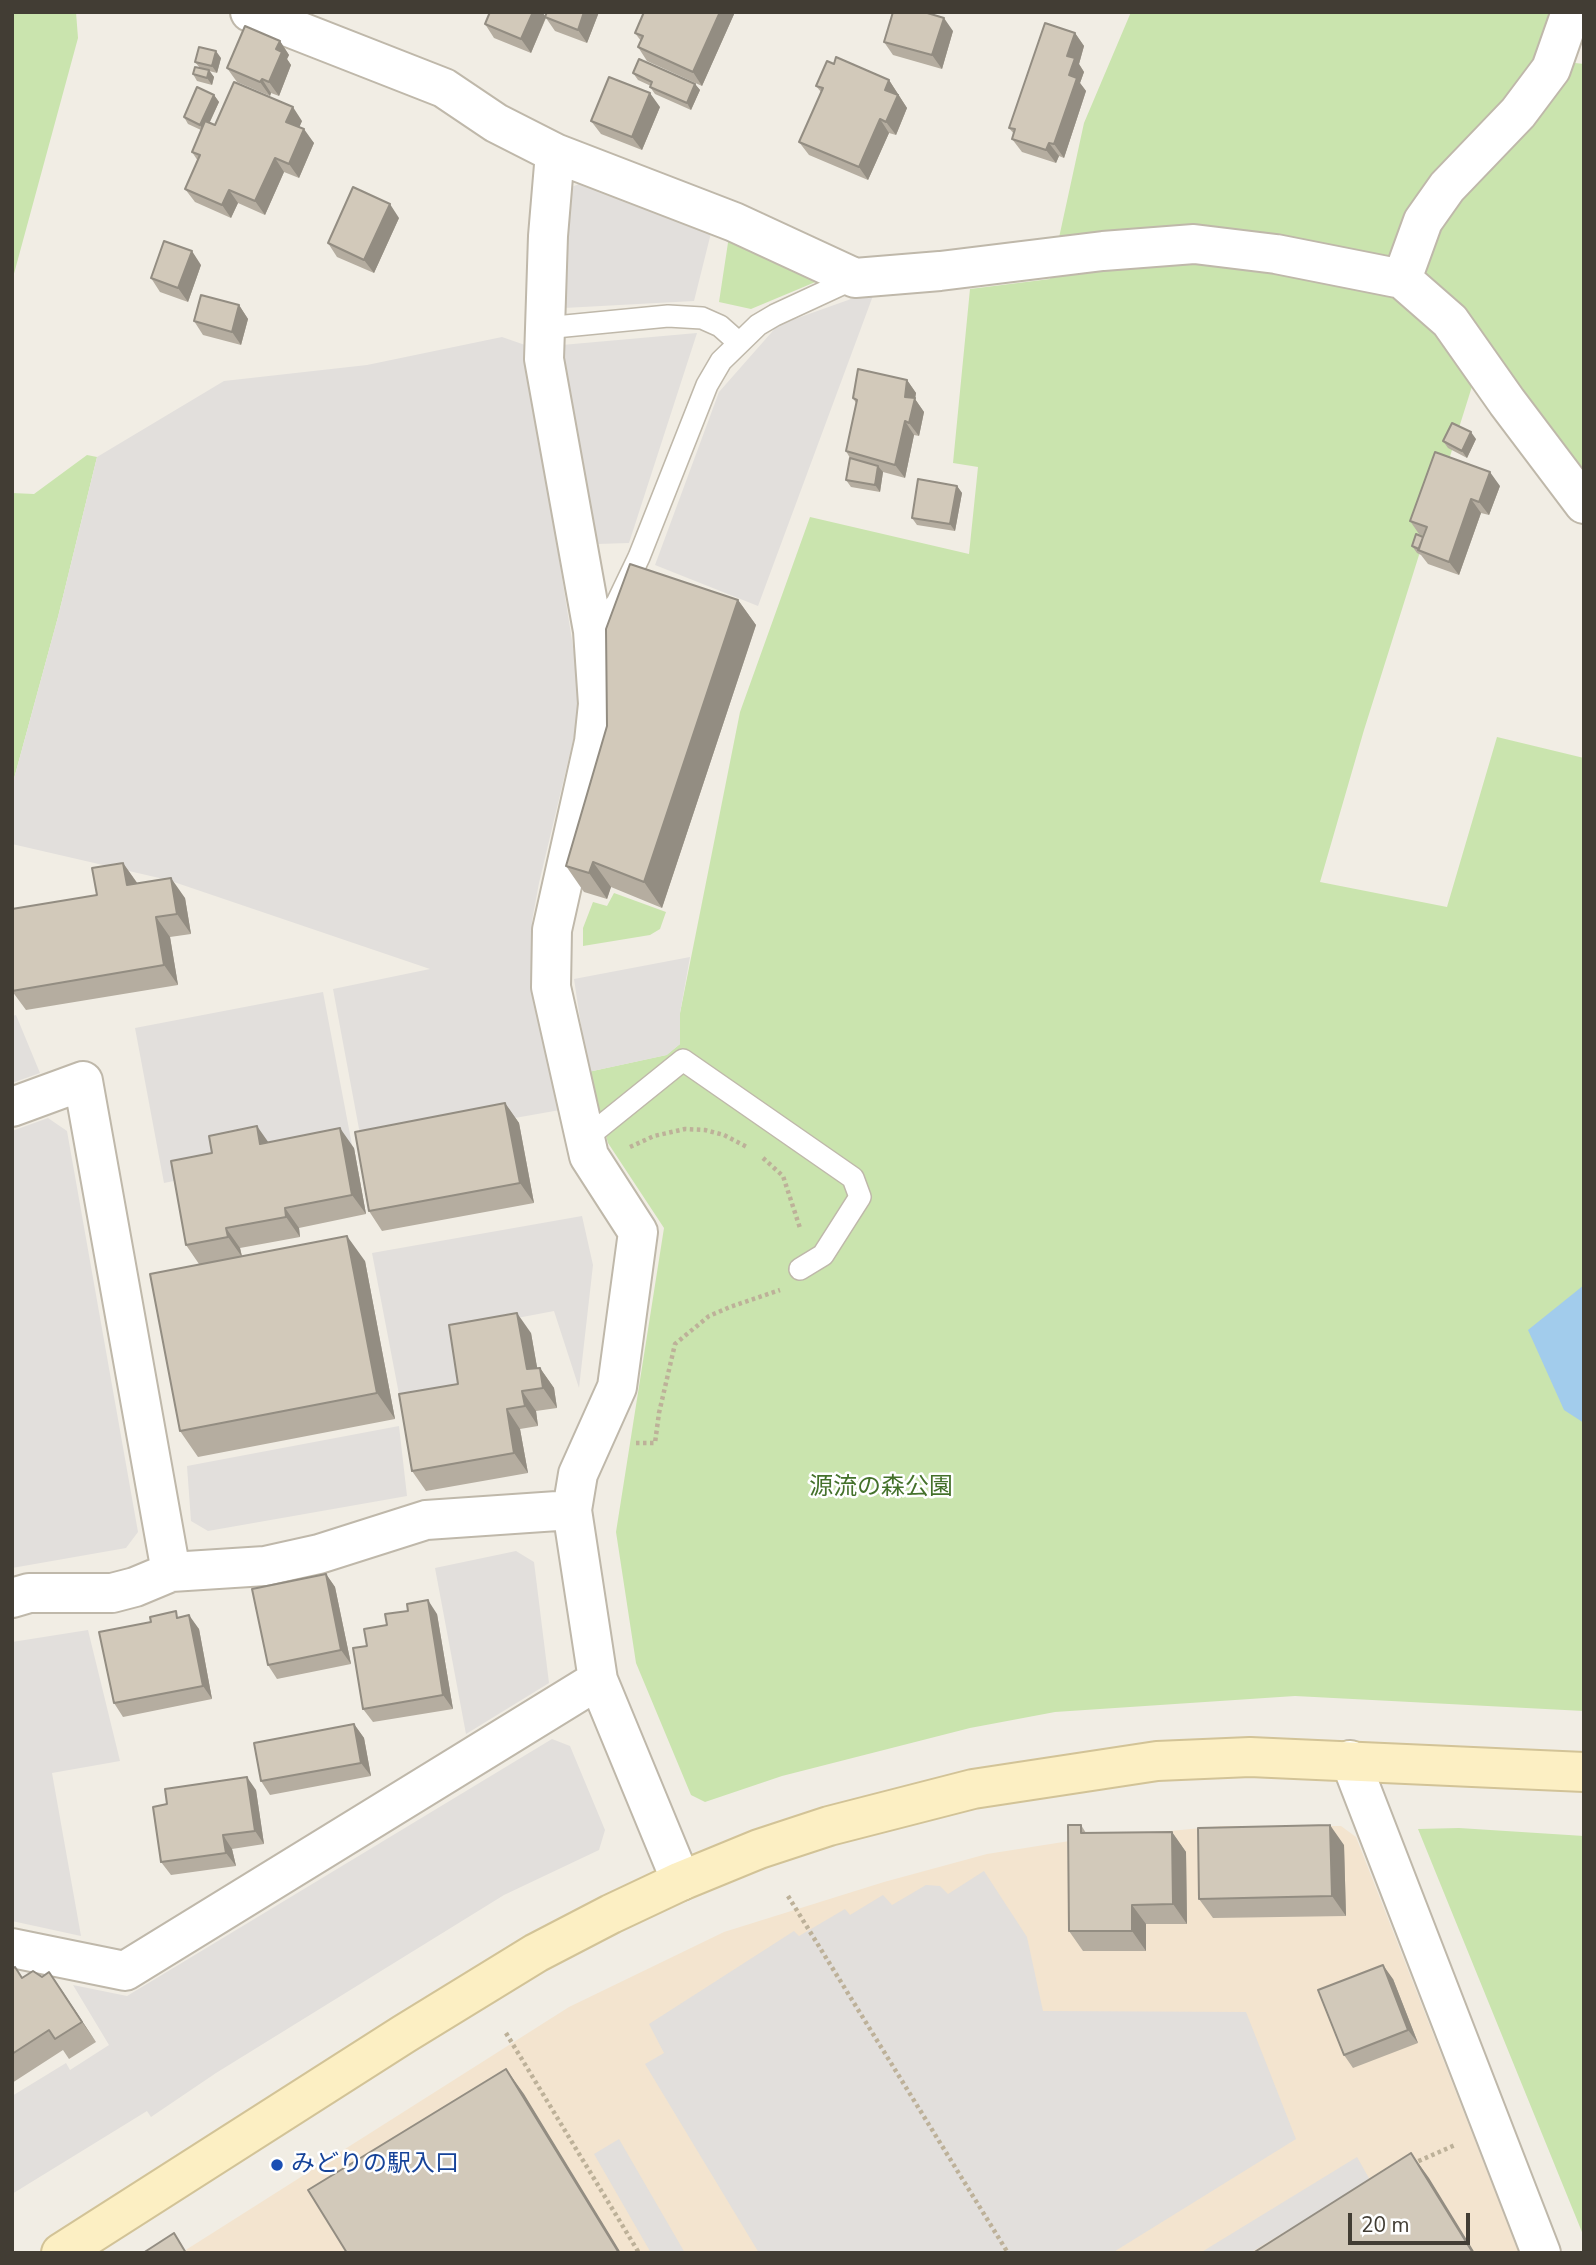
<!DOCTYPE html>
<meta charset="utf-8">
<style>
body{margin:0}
#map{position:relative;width:1596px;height:2265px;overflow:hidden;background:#f1ede4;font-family:"Nunito Sans",sans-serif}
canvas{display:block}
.frame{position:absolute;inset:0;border:14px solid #423d34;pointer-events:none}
.scale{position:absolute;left:1348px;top:2213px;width:122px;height:32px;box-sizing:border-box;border:4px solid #423d34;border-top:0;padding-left:9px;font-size:21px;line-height:24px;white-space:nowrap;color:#423d34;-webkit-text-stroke:5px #fff;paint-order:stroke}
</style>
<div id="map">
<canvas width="1596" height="2265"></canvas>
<div class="frame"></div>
<div class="scale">20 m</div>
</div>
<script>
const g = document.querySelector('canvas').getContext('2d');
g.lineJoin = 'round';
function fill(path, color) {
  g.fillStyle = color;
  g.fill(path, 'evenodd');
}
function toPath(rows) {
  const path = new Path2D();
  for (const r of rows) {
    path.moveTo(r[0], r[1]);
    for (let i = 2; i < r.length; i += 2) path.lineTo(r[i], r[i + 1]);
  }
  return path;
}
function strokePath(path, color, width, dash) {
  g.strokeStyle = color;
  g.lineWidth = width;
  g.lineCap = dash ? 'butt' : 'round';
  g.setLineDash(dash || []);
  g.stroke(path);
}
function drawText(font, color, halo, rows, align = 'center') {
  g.font = font + ' "Nunito Sans","Noto Sans JP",sans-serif';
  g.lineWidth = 5;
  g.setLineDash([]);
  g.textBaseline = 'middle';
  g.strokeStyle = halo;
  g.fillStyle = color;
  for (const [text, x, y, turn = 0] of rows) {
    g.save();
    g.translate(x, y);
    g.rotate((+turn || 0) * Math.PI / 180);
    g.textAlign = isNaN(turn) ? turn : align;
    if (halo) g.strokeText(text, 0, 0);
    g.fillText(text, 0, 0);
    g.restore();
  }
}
const commercial = toPath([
 [1222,1826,1341,1826,1356,1837,1519,2253,181,2253,569,2007,724,1932,884,1882,987,1854,1076,1840]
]);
const green = toPath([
 [12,12,76,12,78,38,12,281],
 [1131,12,1557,12,1541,59,1584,64,1584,525,1474,380,1364,730,1320,882,1447,907,1497,737,1584,758,1584,1711,1295,1696,1055,1712,970,1728,782,1776,705,1802,691,1795,636,1663,616,1532,664,1228,608,1143,588,1072,666,1055,680,1044,680,1013,740,712,810,517,969,554,978,467,953,463,970,289,1050,279,1084,123],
 [729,236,825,278,751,309,719,302],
 [87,455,97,457,58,617,12,786,12,493,34,494],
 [614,893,666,912,660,929,650,935,583,946,583,928,593,902,607,906],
 [1459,1828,1584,1836,1584,2237,1418,1829]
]);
const parking = toPath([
 [589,180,712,229,694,301,564,308,569,188],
 [874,293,758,606,655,565,719,392,778,325,851,299],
 [697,333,629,543,597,544,562,345],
 [502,337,525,345,582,703,539,883,532,921,531,956,560,1110,362,1145,333,989,430,969,168,880,12,844,12,786,58,617,97,457,224,381,367,365],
 [690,957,680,1013,680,1044,667,1055,588,1072,574,979],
 [323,992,352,1145,164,1183,135,1028],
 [16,1015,40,1073,12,1083,12,1016],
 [48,1118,67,1131,138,1532,126,1548,12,1568,12,1131],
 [582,1216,593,1265,579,1388,554,1311,454,1330,464,1397,402,1410,372,1253],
 [399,1426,407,1496,208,1531,191,1521,187,1466],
 [516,1551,534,1562,549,1683,466,1734,435,1568],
 [88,1630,120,1761,52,1773,81,1936,12,1921,12,1642],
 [552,1739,570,1746,605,1830,599,1850,504,1895,216,2073,151,2117,147,2111,12,2194,12,2096,66,2063,70,2070,109,2045,73,1985,127,1996],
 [984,1871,1027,1937,1043,2011,1246,2012,1296,2139,1112,2253,759,2253,645,2064,664,2053,649,2024,794,1931,799,1936,845,1909,850,1915,883,1895,892,1905,926,1885,940,1886,948,1894],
 [619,2139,685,2253,651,2253,594,2154],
 [1357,2157,1370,2180,1250,2253,1200,2253]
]);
const water = toPath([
 [1584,1285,1584,1423,1564,1410,1528,1330]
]);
const path = toPath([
 [630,1147,654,1136,685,1129,705,1130,724,1135,747,1147],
 [763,1158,783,1176,800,1228],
 [636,1443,655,1443,659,1413,675,1344,709,1316,730,1307,780,1290],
 [788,1896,1008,2253],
 [506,2033,639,2253],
 [1412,2164,1455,2145]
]);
const lane = toPath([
 [545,328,668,316,702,318,720,326,738,342],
 [593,631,617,603,639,557,707,385,721,361,758,325,775,315,855,278],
 [585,1139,683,1060,853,1178,860,1197,823,1255,800,1269]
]);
const street = toPath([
 [250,12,444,88,496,123,555,153,734,222,855,278,940,271,1103,251,1194,244,1276,254,1402,279,1450,321,1507,402,1584,504],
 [555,153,548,236,544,359,593,631,598,704,594,742,552,930,551,987,589,1156,638,1232,617,1387,578,1474,572,1510,598,1680,681,1881],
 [1402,279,1423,221,1447,187,1518,113,1551,69,1571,12],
 [12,1107,83,1081,171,1572],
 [12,1598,29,1593,112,1593,135,1587,171,1572,265,1566,319,1554,426,1520,572,1510],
 [1350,1760,1541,2253],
 [12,1948,125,1971,598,1680]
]);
const secondary = toPath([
 [61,2253,404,2034,536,1953,611,1914,681,1881,759,1849,829,1826,973,1789,1157,1761,1250,1757,1584,1772]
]);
const wall = toPath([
 [490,12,542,12,545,16,599,12,587,43,555,31,546,18,531,53,494,38,485,24],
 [735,12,702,86,647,61,638,47,641,41,635,33],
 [953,31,942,69,893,55,884,42],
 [1075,33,1084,46,1079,64,1084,72,1080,83,1086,91,1064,158,1059,156,1056,163,1022,152,1012,139,1014,134,1009,128],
 [280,41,289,55,287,59,291,65,279,96,271,93,270,96,237,82,227,68],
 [221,58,217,73,209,71,214,77,212,85,197,81,193,74,200,68,195,62],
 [834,64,889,80,907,108,896,135,889,133,868,180,809,155,799,142,821,92,816,86],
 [633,73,695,84,700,90,691,110,655,94,650,87,651,86,638,80],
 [214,95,219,102,210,122,215,125,302,121,299,127,314,143,299,178,284,172,265,215,238,203,231,218,195,202,185,189,198,161,192,152,201,130,188,124,184,117],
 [660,107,642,150,601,134,591,121],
 [399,218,374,273,337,257,328,243],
 [201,265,188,302,160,292,151,278],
 [239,305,248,319,241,345,203,335,194,321],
 [907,380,916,393,915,399,924,412,919,436,914,435,905,478,883,472,880,492,851,487,846,480,850,458,846,451,856,403,853,398],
 [1476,439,1467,458,1448,448,1443,441],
 [957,486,962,493,955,531,917,525,912,518],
 [1500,486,1489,515,1481,513,1459,575,1428,564,1421,555,1417,553,1412,546,1423,536,1419,534,1410,521],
 [738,600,756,625,662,908,611,887,607,899,584,892,566,866,607,726],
 [123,863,138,884,185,898,191,934,170,937,178,985,26,1010,12,991,97,895],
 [505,1103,519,1123,534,1203,382,1231,369,1211],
 [268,1142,354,1148,366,1214,299,1228,300,1237,240,1248,242,1256,365,1261,395,1419,198,1457,180,1431,199,1264,186,1245],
 [531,1333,537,1368,540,1368,554,1388,557,1408,536,1411,538,1426,520,1429,528,1473,426,1491,412,1471,458,1384],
 [326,1574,335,1587,351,1664,277,1679,268,1665],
 [437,1614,453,1709,373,1722,363,1709,367,1646,387,1625],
 [180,1617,199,1629,212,1699,123,1717,114,1703],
 [354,1724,364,1738,371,1776,270,1795,261,1781],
 [256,1790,264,1844,232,1849,236,1866,171,1875,161,1862],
 [1081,1825,1086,1833,1172,1832,1186,1852,1187,1924,1146,1924,1146,1951,1083,1951,1069,1931],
 [1344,1845,1346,1916,1213,1918,1199,1899],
 [12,1969,22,1978,42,1977,49,1972,96,2042,69,2059,63,2050,12,2083],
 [1393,1979,1418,2043,1353,2068,1344,2055]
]);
const shadedWall = toPath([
 [533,12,542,12,546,17,531,53,521,39],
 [584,12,599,12,587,43,578,30],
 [720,12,735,12,702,86,693,72],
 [944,18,953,31,942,69,932,55],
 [1075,33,1084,46,1079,64,1084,72,1080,83,1086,91,1064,158,1054,144,1069,75,1067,56],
 [280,41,289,55,287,59,291,65,279,96,269,82,276,49],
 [216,51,221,58,217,73,212,66],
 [209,70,214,77,212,85,207,78],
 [262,79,271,93,270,96,260,82],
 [889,80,907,108,896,135,886,122,885,90],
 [695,84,700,90,691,110,687,103],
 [650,93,660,107,642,150,632,137],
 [214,95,219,102,205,132,200,125],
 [293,107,302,121,296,135,286,122],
 [880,119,889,133,868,180,859,167],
 [304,129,314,143,299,178,289,164],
 [1049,143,1059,156,1056,163,1046,150],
 [275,158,284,172,265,215,255,201],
 [229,190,238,203,231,218,222,205],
 [390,204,399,218,374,273,364,260],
 [192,251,201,265,188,302,178,288],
 [239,305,248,319,241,345,232,332],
 [907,380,916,393,915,399,924,412,919,436,909,423,905,397],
 [905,421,914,435,905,478,895,465],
 [1471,432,1476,439,1467,458,1462,451],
 [878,466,883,472,880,492,875,485],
 [1490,472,1500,486,1489,515,1479,502],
 [957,486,962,493,955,531,950,524],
 [1471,499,1481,513,1459,575,1449,562],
 [738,600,756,625,662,908,644,882],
 [593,862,611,887,607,899,589,873],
 [123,863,137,883,141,905,127,885],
 [171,878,185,898,191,934,177,914],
 [156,917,170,937,178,985,164,965],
 [505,1103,519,1123,534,1203,520,1183],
 [257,1126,271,1146,260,1144],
 [340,1128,354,1148,366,1214,352,1195],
 [285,1208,299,1228,300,1237,286,1217],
 [226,1228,240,1248,242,1257,228,1237],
 [347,1236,365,1261,395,1419,377,1393],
 [517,1313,531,1333,541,1389,527,1369],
 [540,1368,554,1388,557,1408,543,1388],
 [522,1391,536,1411,538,1426,525,1406],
 [507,1409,520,1429,528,1473,514,1453],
 [326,1574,335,1587,351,1664,341,1650],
 [428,1600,437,1614,453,1709,443,1695],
 [189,1615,199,1629,212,1699,203,1686],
 [354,1724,364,1738,371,1776,361,1763],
 [247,1777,256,1790,264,1844,255,1831],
 [1330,1825,1344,1845,1346,1916,1332,1896],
 [1172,1832,1186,1852,1187,1924,1173,1904],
 [223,1835,232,1849,236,1866,226,1853],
 [1132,1905,1146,1924,1146,1951,1132,1931],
 [1383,1965,1393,1979,1418,2043,1408,2030],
 [49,1972,63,1992,96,2042,82,2022],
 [506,2069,524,2094,621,2253,619,2253],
 [1411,2153,1429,2178,1475,2253,1473,2253]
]);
const building = toPath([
 [490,12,533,12,521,39,485,24,490,12],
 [547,12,584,12,578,30,545,17,547,12],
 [644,12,720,12,693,72,638,47,643,36,635,33,644,12],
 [893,12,924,12,944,18,932,55,884,42,893,12],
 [1045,23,1075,33,1067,56,1075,58,1069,75,1077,78,1054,144,1049,143,1046,150,1012,139,1015,129,1009,128,1045,23],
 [245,26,280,41,276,49,282,52,269,82,262,79,260,82,227,68,245,26],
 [199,47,216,51,212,66,195,62,199,47],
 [836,57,889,80,885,90,898,95,886,122,880,119,859,167,799,142,823,88,816,86,827,61,834,64,836,57],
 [639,59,695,84,687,103,650,87,652,82,633,73,639,59],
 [195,67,209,70,207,78,193,74,195,67],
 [609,77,650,93,632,137,591,121,609,77],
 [234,82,293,107,286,122,304,129,289,164,275,158,255,201,229,190,222,205,185,189,200,155,192,152,205,121,215,125,234,82],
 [197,87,214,95,200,125,184,117,197,87],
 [353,187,390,204,364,260,328,243,353,187],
 [164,241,192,251,178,288,151,278,164,241],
 [201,295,239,305,232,332,194,321,201,295],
 [858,369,907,380,905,397,915,398,909,423,905,421,895,465,846,451,857,400,853,398,858,369],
 [1452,423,1471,432,1462,451,1443,441,1452,423],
 [1435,452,1490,472,1479,502,1471,499,1449,562,1418,550,1427,527,1410,521,1435,452],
 [850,458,878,466,875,485,846,480,850,458],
 [918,479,957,486,950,524,912,518,918,479],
 [1416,534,1423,537,1419,549,1412,546,1416,534],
 [630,564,738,600,644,882,593,862,589,873,566,866,607,726,606,629,630,564],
 [123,863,127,885,171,878,177,914,156,917,164,965,12,991,12,909,97,895,92,868,123,863],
 [505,1103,520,1183,369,1211,355,1132,505,1103],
 [257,1126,260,1144,340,1128,352,1195,285,1208,286,1217,226,1228,228,1237,186,1245,171,1161,212,1153,209,1136,257,1126],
 [347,1236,377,1393,180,1431,150,1274,347,1236],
 [517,1313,527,1369,540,1368,543,1388,522,1391,525,1406,507,1409,514,1453,412,1471,399,1394,458,1384,449,1325,517,1313],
 [326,1574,341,1650,268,1665,252,1589,326,1574],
 [428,1600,443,1695,363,1709,353,1648,367,1646,364,1629,387,1625,385,1614,408,1611,407,1604,428,1600],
 [176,1611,177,1618,189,1615,203,1686,114,1703,99,1632,151,1622,150,1617,176,1611],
 [354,1724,361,1763,261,1781,254,1743,354,1724],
 [247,1777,255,1831,223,1835,226,1853,161,1862,153,1807,167,1804,165,1789,247,1777],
 [1068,1825,1081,1825,1081,1833,1172,1832,1173,1904,1132,1905,1132,1931,1069,1931,1068,1825],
 [1330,1825,1332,1896,1199,1899,1198,1828,1330,1825],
 [1383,1965,1408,2030,1344,2055,1318,1990,1383,1965],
 [15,1967,22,1978,33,1971,42,1977,49,1972,82,2022,55,2039,49,2030,12,2054,12,1969,15,1967],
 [506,2069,619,2253,347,2253,308,2190,506,2069],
 [1411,2153,1473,2253,1253,2253,1411,2153],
 [174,2233,186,2253,143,2253,174,2233]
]);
const markers = [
 [277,2165,7,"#1a4fb4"]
];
const parkNames = [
 ["源流の森公園",881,1488]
];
const transitNames = [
 ["みどりの駅入口",291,2165]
];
fill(commercial, '#f3e4cf');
fill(green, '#cae4ae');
fill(parking, '#e2dfdc');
fill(water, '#a2ccec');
strokePath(lane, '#bfb8aa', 24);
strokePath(street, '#bfb8aa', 42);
strokePath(secondary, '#d2c397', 42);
strokePath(path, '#bdb199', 4.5, [3.5, 3.5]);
strokePath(lane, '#fff', 21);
strokePath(street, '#fff', 38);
strokePath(secondary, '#fcefc3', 38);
fill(wall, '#b5ada0');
fill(shadedWall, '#938d82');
fill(building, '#d2c9ba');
strokePath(building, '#938d82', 2);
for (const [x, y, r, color] of markers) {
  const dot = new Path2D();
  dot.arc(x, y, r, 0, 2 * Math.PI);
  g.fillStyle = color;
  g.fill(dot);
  strokePath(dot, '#fff', 2.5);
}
drawText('24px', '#44712b', '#fff', parkNames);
drawText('24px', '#164399', '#fff', transitNames, 'left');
</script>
